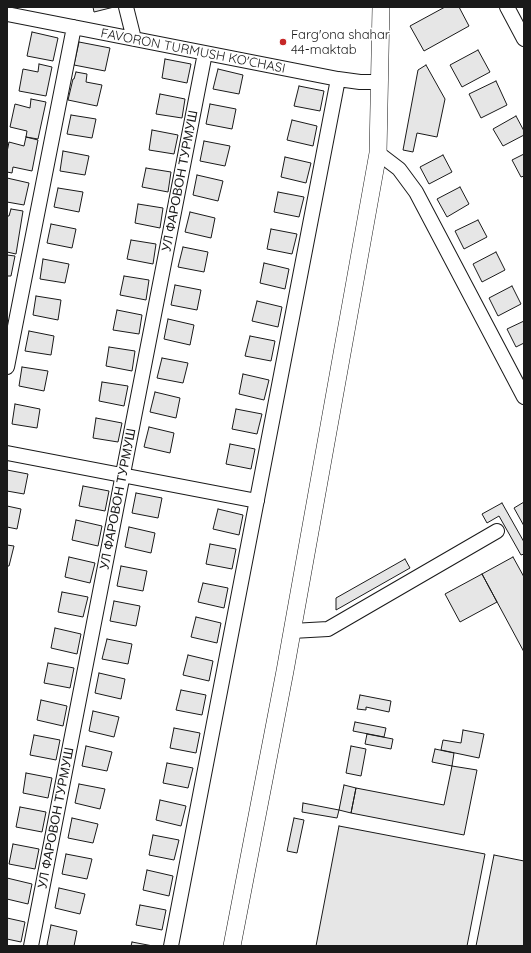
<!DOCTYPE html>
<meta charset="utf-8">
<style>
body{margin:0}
#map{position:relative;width:531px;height:953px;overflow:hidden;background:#fff;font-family:Quicksand,sans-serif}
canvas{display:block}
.frame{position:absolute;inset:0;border:8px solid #1a1a1a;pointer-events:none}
</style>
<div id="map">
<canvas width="531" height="953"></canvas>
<div class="frame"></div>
</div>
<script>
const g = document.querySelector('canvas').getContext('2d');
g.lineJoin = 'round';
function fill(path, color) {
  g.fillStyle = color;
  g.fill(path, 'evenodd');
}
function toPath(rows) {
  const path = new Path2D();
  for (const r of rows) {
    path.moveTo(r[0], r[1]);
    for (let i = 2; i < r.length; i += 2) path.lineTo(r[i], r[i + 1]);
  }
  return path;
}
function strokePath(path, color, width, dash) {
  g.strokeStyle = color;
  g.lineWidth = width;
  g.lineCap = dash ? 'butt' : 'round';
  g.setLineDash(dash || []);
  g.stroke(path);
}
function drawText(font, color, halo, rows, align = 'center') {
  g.font = font + ' Quicksand,sans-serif';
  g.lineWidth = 3;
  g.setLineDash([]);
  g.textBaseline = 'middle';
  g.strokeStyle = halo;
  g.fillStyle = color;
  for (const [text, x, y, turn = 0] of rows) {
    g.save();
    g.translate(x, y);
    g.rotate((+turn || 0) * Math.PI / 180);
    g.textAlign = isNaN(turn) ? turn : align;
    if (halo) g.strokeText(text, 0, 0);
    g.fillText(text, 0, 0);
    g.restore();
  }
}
const building = toPath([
 [93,7,114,7,94,12,93,7],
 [445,7,459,7,469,26,424,51,410,26,445,7],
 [32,32,58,38,53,61,27,56,32,32],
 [79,42,110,48,105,71,74,65,79,42],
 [478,50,490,72,462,87,450,65,478,50],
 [165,59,191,64,187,83,162,78,165,59],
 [39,64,52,67,46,96,19,91,23,69,38,72,39,64],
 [426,65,445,99,437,137,417,133,413,152,403,150,418,70,426,65],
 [218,69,243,75,239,94,213,89,218,69],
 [76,72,87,74,86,82,102,85,97,106,68,100,73,79,74,79,76,72],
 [496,81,507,105,481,118,469,94,496,81],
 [299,86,324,91,320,111,294,106,299,86],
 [160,94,185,99,182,118,156,114,160,94],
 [31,99,46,102,38,139,26,137,27,131,10,127,15,104,30,108,31,99],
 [210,104,236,109,232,129,206,124,210,104],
 [71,115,96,119,92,138,67,134,71,115],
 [516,116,524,131,524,135,503,146,493,129,516,116],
 [292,120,317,126,313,146,287,140,292,120],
 [152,130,178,135,174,154,149,150,152,130],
 [26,137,38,140,32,171,13,167,12,173,7,172,7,152,9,142,24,146,26,137],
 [204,141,230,146,225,166,200,161,204,141],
 [63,151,89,156,85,175,60,171,63,151],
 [524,154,524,176,521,177,512,160,524,154],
 [443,155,452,172,429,184,420,167,443,155],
 [285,157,311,163,306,183,281,177,285,157],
 [146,168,171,172,168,192,142,187,146,168],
 [197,175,223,181,218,201,193,195,197,175],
 [7,178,29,183,24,205,7,202,7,178],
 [460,187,469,204,447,217,437,199,460,187],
 [58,188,83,192,79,212,54,207,58,188],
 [278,192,304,197,299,217,274,212,278,192],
 [138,204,163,208,160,228,135,223,138,204],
 [11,209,23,211,16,254,7,252,7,216,9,216,11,209],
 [190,212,215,218,211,238,185,232,190,212],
 [478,220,487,237,464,249,455,231,478,220],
 [51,224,76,229,72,248,47,243,51,224],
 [271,229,297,234,292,254,267,249,271,229],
 [131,240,156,244,153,264,127,259,131,240],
 [183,247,208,252,204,272,178,267,183,247],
 [496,252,505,270,482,282,473,264,496,252],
 [7,255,15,256,11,276,7,276,7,255],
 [43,259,69,264,65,283,40,279,43,259],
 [264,263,289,269,285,289,260,283,264,263],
 [124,276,149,280,146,300,120,295,124,276],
 [175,285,201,290,197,310,171,305,175,285],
 [512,286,521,304,498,316,489,298,512,286],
 [36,296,61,300,58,320,33,315,36,296],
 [257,301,282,307,278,327,252,321,257,301],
 [117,310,142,315,139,334,113,330,117,310],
 [168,319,194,325,190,345,164,339,168,319],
 [524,321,524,343,516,347,507,329,524,321],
 [29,331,54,336,51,355,25,351,29,331],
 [250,336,275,341,271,361,245,356,250,336],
 [109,347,135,351,132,371,106,366,109,347],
 [162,358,188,363,183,383,157,378,162,358],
 [22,367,48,371,44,391,19,386,22,367],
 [243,374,269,380,264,400,239,394,243,374],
 [102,382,128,386,124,406,99,401,102,382],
 [155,392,180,398,176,418,150,412,155,392],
 [15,404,40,409,37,428,12,424,15,404],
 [236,409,262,414,257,434,232,429,236,409],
 [96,418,122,423,118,442,93,438,96,418],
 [149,427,174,433,170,453,144,447,149,427],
 [230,444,255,449,251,469,226,464,230,444],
 [7,470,28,474,24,494,7,491,7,470],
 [83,486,109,491,105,511,79,506,83,486],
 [136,493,162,498,158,518,132,513,136,493],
 [524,502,524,526,514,508,524,502],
 [502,503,524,542,524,554,521,555,499,516,487,523,482,514,502,503],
 [7,506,21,509,17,529,7,527,7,506],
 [218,509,243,515,239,535,213,529,218,509],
 [76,520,102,526,98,546,72,540,76,520],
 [129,527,155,533,151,553,125,547,129,527],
 [210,544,236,549,232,569,206,564,210,544],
 [7,545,14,546,9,566,7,566,7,545],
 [69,557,95,563,90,583,65,577,69,557],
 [513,557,524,577,524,652,482,574,513,557],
 [405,559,410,568,336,610,336,598,405,559],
 [121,566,147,571,143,591,117,586,121,566],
 [482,574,497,602,460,622,445,594,482,574],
 [203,583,228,588,224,608,198,602,203,583],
 [62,592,88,597,83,617,58,612,62,592],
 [114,601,140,606,136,626,110,621,114,601],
 [196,617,221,623,217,643,191,637,196,617],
 [55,628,81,634,77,654,51,648,55,628],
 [107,639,132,644,128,664,102,659,107,639],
 [188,655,213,661,209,681,183,675,188,655],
 [48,663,74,668,70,688,44,683,48,663],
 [99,673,125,679,121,699,95,693,99,673],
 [181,690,206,695,202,715,176,710,181,690],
 [360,695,391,701,389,712,366,707,366,710,357,709,360,695],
 [41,700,67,706,63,726,37,720,41,700],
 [93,711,119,717,114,737,89,731,93,711],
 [355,722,386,728,384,737,353,731,355,722],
 [174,728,200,733,196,753,170,748,174,728],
 [463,730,484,734,479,758,441,750,443,740,461,743,463,730],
 [367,734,393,739,391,749,365,744,367,734],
 [34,735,60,740,56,760,30,755,34,735],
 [86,746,112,752,107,771,82,766,86,746],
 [351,746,366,749,361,776,346,773,351,746],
 [435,749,454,753,452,766,432,762,435,749],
 [167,763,193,768,188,788,163,783,167,763],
 [452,766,477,770,464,835,351,813,356,788,444,805,452,766],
 [26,773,52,778,48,798,23,793,26,773],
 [79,784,105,789,100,809,75,803,79,784],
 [344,785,356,788,351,813,339,810,344,785],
 [160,800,186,806,181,826,156,820,160,800],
 [303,803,339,810,337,818,302,812,303,803],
 [20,807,46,812,42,832,16,827,20,807],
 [72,818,98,824,93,843,68,838,72,818],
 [294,818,304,820,297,853,287,851,294,818],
 [339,826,485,854,467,946,316,946,339,826],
 [153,835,179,840,174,860,149,855,153,835],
 [13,844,39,849,35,869,9,864,13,844],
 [66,854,92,859,87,879,62,874,66,854],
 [494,855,524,861,524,946,476,946,494,855],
 [147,870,173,876,169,896,143,890,147,870],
 [7,878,32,884,28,904,7,899,7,878],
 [59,888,85,894,80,914,55,908,59,888],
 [140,905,166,910,162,930,136,925,140,905],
 [7,918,25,922,21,942,7,939,7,918],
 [51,925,77,931,74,946,51,946,47,945,51,925],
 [132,942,153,946,131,946,132,942]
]);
const minor = toPath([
 [126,7,134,39],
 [507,7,524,39],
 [7,14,338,79,360,82,380,82],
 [378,153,399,169,416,192,524,397],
 [7,367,74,27],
 [7,453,257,501],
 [292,631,328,629,497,531],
 [31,946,205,53],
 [171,946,338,79]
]);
const major = toPath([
 [232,946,285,671,378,153,381,7]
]);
const markers = [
 [283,42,4,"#c62828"]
];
const poiNames = [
 ["Farg'ona shahar",291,35],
 ["44-maktab",291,50]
];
const streetNames = [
 ["FAVORON TURMUSH KO'CHASI",193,51,11],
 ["УЛ ФАРОВОН ТУРМУШ",180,181,-79],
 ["УЛ ФАРОВОН ТУРМУШ",118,499,-79],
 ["УЛ ФАРОВОН ТУРМУШ",56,818,-79]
];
fill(building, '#e6e6e6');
strokePath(building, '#1a1a1a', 1);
strokePath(minor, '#1a1a1a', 16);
strokePath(major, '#1a1a1a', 18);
strokePath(minor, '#fff', 14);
strokePath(major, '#fff', 17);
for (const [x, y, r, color] of markers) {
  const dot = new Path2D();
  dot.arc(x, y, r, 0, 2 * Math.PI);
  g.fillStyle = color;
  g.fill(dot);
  strokePath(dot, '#fff', 1.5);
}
drawText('13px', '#1a1a1a', '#fff', poiNames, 'left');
drawText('13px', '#1a1a1a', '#fff', streetNames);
</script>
